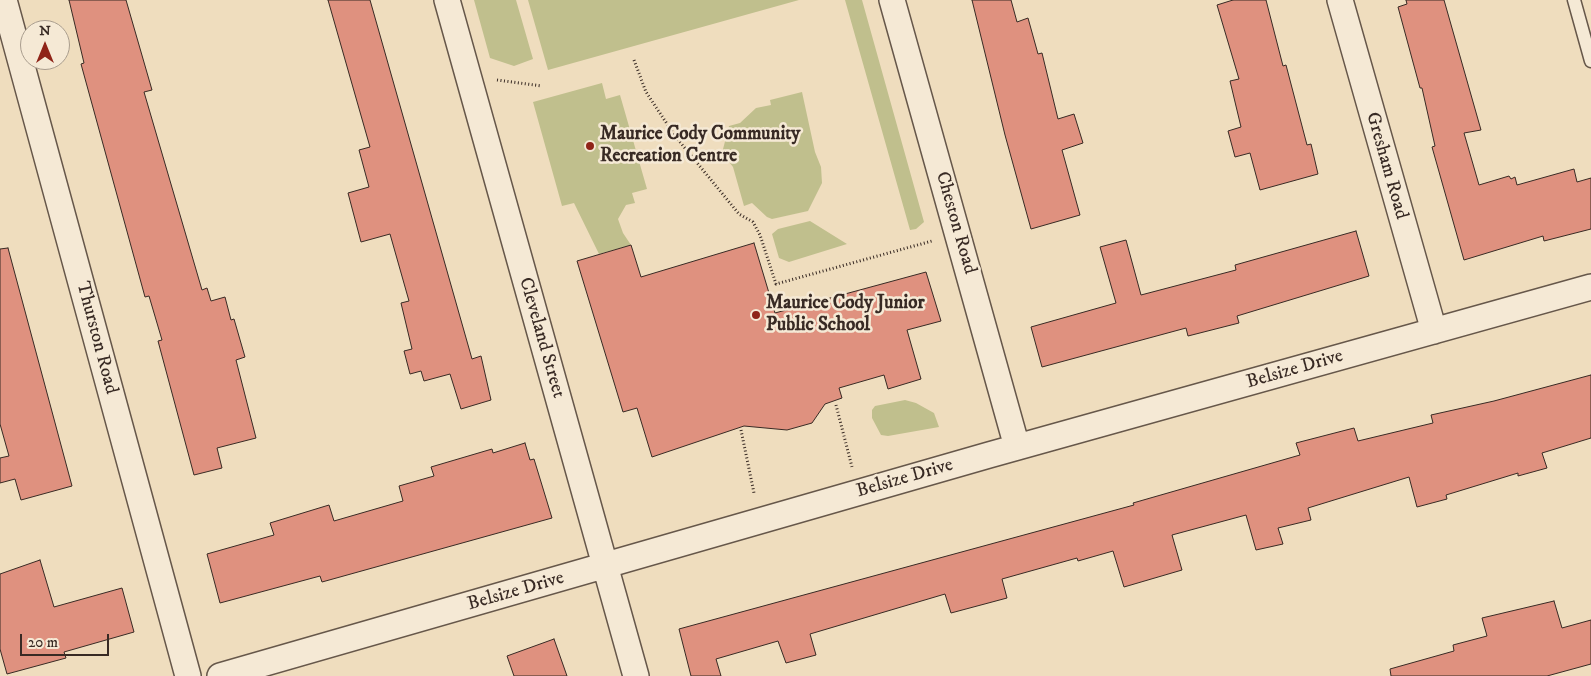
<!DOCTYPE html>
<style>
body{margin:0}
#map{position:relative;width:1591px;height:676px;overflow:hidden;background:#efddbe;font-family:"IM FELL DW Pica",serif}
canvas{display:block}
.north{position:absolute;left:20px;top:20px;width:50px;height:50px;box-sizing:border-box;background:#f5e9d5;border:1px solid #a99d8e;border-radius:50%;rotate:0deg;font-size:14px;font-weight:700;line-height:20px;text-align:center;color:#382a24}
.north::after{content:'';display:block;margin:auto;width:18px;height:22px;background:#8f2418;clip-path:polygon(50% 0,100% 100%,50% 72%,0 100%)}
.scale{position:absolute;left:20px;top:634px;width:89px;height:22px;box-sizing:border-box;border:2px solid #382a24;border-top:0;padding-left:6px;font-size:15px;line-height:18px;white-space:nowrap;color:#382a24;-webkit-text-stroke:4px #f5e9d5;paint-order:stroke}
</style>
<div id="map">
<canvas width="1591" height="676"></canvas>
<div class="north">N</div>
<div class="scale">20 m</div>
</div>
<script>
const g = document.querySelector('canvas').getContext('2d');
g.lineJoin = 'round';
function fill(path, color) {
  g.fillStyle = color;
  g.fill(path, 'evenodd');
}
function toPath(rows) {
  const path = new Path2D();
  for (const r of rows) {
    path.moveTo(r[0], r[1]);
    for (let i = 2; i < r.length; i += 2) path.lineTo(r[i], r[i + 1]);
  }
  return path;
}
function strokePath(path, color, width, dash) {
  g.strokeStyle = color;
  g.lineWidth = width;
  g.lineCap = dash ? 'butt' : 'round';
  g.setLineDash(dash || []);
  g.stroke(path);
}
function drawText(font, color, halo, rows, align = 'center') {
  g.font = font + ' "IM FELL DW Pica",serif';
  g.lineWidth = 5;
  g.setLineDash([]);
  g.textBaseline = 'middle';
  g.strokeStyle = halo;
  g.fillStyle = color;
  for (const [text, x, y, turn = 0] of rows) {
    g.save();
    g.translate(x, y);
    g.rotate((+turn || 0) * Math.PI / 180);
    g.textAlign = isNaN(turn) ? turn : align;
    if (halo) g.strokeText(text, 0, 0);
    g.fillText(text, 0, 0);
    g.restore();
  }
}
const green = toPath([
 [474,0,516,0,533,59,514,66,490,58],
 [528,0,799,0,548,70],
 [845,0,862,0,924,222,916,229,910,230],
 [602,83,606,99,620,95,647,189,632,193,635,203,626,205,618,219,623,233,631,245,599,254,574,203,562,206,533,102],
 [802,92,815,152,821,167,822,183,808,211,772,219,767,217,752,203,744,206,733,167,722,153,729,126,740,123,756,108,771,105,770,100],
 [810,221,847,244,789,262,779,258,772,234,778,229],
 [905,400,916,403,934,413,939,427,888,436,881,435,872,418,872,410,875,406]
]);
const building = toPath([
 [69,0,126,0,152,90,144,92,202,290,207,288,211,301,225,297,231,320,234,319,245,357,236,360,256,438,217,448,222,468,194,475,158,341,162,340,149,296,145,297,81,64,84,63,69,0],
 [328,0,370,0,472,359,481,356,491,400,461,409,450,374,424,381,421,371,410,374,404,351,412,349,401,303,409,301,390,234,361,242,348,193,369,187,359,150,370,147,328,0],
 [972,0,1011,0,1017,22,1028,18,1038,54,1042,53,1058,119,1074,114,1083,143,1062,150,1080,215,1031,229,1005,135,972,0],
 [1233,0,1266,0,1283,66,1286,65,1307,145,1311,144,1318,174,1260,190,1250,153,1235,157,1228,131,1241,127,1230,81,1239,79,1217,5,1233,0],
 [1406,0,1444,0,1481,130,1464,133,1479,185,1509,176,1511,179,1515,177,1517,185,1574,169,1577,182,1591,178,1591,229,1544,241,1543,236,1464,260,1432,147,1435,146,1422,88,1420,88,1398,7,1407,4,1406,0],
 [1356,231,1369,276,1237,316,1239,323,1188,336,1186,328,1042,367,1031,327,1116,303,1100,247,1126,240,1141,295,1236,270,1235,265,1356,231],
 [754,243,775,313,926,272,941,321,907,330,921,379,888,389,884,375,839,388,842,398,825,404,812,423,787,430,744,426,652,457,637,408,623,412,577,261,631,245,641,277,754,243],
 [8,248,72,486,21,500,15,479,0,483,0,458,9,456,0,424,0,249,8,248],
 [1591,375,1591,438,1542,453,1547,468,1518,476,1518,473,1446,495,1447,499,1417,507,1409,477,1308,508,1311,520,1278,528,1283,544,1256,550,1246,515,1172,535,1182,570,1124,587,1113,551,1078,561,1077,558,1002,579,1007,598,951,613,945,594,810,634,816,655,786,663,778,641,716,659,721,676,691,676,679,629,1134,505,1133,503,1300,455,1296,443,1354,428,1358,441,1433,423,1431,415,1494,401,1591,375],
 [525,443,530,460,534,459,552,518,322,582,320,576,220,603,207,554,274,535,270,523,329,505,334,521,403,501,399,486,434,476,431,467,492,449,493,453,525,443],
 [40,560,54,607,122,588,134,632,64,652,66,658,7,674,0,649,0,574,40,560],
 [1554,601,1562,628,1591,620,1591,664,1547,676,1391,676,1390,669,1454,651,1453,645,1487,636,1482,618,1554,601],
 [554,639,567,676,514,676,507,656,554,639]
]);
const path = toPath([
 [634,60,646,92,675,136,739,214,753,222,760,235,776,284,932,241],
 [497,80,542,86],
 [836,405,852,467],
 [741,430,754,493]
]);
const service = toPath([
 [1574,0,1591,61]
]);
const minor = toPath([
 [4,0,188,676],
 [447,0,636,676],
 [892,0,1017,447],
 [1340,0,1434,331],
 [220,676,989,455,1591,287]
]);
const markers = [
 [590,146,5,"#8f2418"],
 [756,315,5,"#8f2418"]
];
const poiNames = [
 ["Maurice Cody Community",600,135],
 ["Recreation Centre",600,157],
 ["Maurice Cody Junior",766,304],
 ["Public School",766,326]
];
const streetNames = [
 ["Gresham Road",1386,166,74],
 ["Cheston Road",955,223,74],
 ["Thurston Road",96,338,75],
 ["Cleveland Street",541,338,74],
 ["Belsize Drive",1295,370,-16],
 ["Belsize Drive",905,479,-16],
 ["Belsize Drive",516,592,-16]
];
fill(green, '#c0bf8d');
fill(building, '#df917f');
strokePath(building, '#382a24', 1);
strokePath(service, '#66574a', 15);
strokePath(minor, '#66574a', 28);
strokePath(path, '#382a24', 3, [1, 2.5]);
strokePath(service, '#f5e9d5', 12);
strokePath(minor, '#f5e9d5', 25);
for (const [x, y, r, color] of markers) {
  const dot = new Path2D();
  dot.arc(x, y, r, 0, 2 * Math.PI);
  g.fillStyle = color;
  g.fill(dot);
  strokePath(dot, '#f5e9d5', 2);
}
drawText('bold 19px', '#382a24', '#f5e9d5', poiNames, 'left');
drawText('19px', '#382a24', '#f5e9d5', streetNames);
</script>
